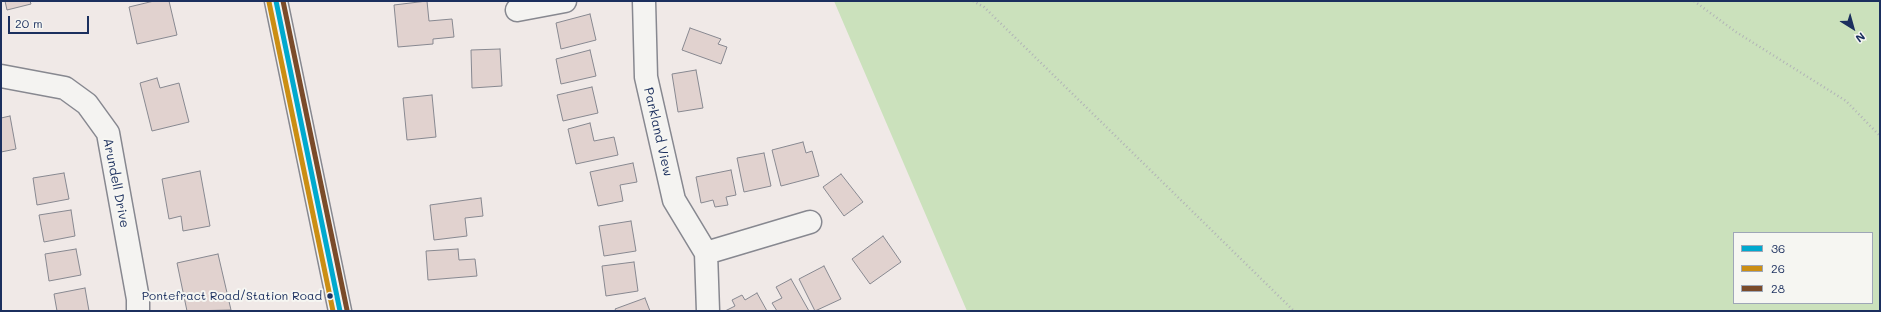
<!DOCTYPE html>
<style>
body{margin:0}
#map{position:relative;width:1881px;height:312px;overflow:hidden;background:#f0e9e7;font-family:Mali,sans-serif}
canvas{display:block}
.frame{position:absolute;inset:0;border:2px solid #1b2f5e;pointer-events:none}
.legend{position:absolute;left:1733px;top:232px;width:140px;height:72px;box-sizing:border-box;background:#f6f6f2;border:1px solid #9ea6b7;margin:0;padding:5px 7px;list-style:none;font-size:12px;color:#1b2f5e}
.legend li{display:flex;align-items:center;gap:8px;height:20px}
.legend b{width:20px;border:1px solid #9ea6b7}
.north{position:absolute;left:1833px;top:8px;width:40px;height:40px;-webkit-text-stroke:3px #f6f6f2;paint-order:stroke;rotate:143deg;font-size:11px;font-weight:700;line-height:16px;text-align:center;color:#1b2f5e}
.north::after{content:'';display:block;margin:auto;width:14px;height:18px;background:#1b2f5e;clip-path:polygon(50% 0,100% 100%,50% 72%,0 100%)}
.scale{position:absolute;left:8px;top:16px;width:81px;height:18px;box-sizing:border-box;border:2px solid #1b2f5e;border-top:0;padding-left:5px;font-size:12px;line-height:14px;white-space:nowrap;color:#1b2f5e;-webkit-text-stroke:3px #f6f6f2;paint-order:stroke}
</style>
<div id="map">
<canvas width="1881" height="312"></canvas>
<div class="frame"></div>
<ul class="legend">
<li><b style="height:5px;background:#00a9ce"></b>36</li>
<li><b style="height:5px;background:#cb8e13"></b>26</li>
<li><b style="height:5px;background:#7a4b2a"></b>28</li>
</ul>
<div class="north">N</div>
<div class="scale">20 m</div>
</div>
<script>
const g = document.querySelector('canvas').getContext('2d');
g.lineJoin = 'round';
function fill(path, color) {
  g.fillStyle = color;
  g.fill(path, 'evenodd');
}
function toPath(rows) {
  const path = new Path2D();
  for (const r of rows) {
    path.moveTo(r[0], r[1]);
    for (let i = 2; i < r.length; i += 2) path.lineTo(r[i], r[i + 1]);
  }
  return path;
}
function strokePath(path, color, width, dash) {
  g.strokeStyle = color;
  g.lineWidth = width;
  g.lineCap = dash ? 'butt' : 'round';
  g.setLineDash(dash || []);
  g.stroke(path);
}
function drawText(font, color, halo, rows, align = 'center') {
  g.font = font + ' Mali,sans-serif';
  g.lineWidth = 4;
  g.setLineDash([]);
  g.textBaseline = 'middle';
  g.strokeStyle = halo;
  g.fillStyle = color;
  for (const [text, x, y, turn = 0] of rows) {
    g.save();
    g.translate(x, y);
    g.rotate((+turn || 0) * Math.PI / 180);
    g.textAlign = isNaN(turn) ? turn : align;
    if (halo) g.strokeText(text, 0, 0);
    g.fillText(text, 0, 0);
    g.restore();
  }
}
const green = toPath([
 [834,1,1880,1,1880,311,967,311],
 [1734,233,1872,233,1872,303,1734,303]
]);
const building = toPath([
 [5,1,30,1,31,4,7,10,5,1],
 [154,1,169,1,177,35,137,44,129,7,154,1],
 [427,1,429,21,452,19,454,37,433,39,433,44,398,47,394,5,427,1],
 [590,14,596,40,561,49,556,23,590,14],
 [690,28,721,39,718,44,727,47,721,64,682,50,690,28],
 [500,49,502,86,472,88,471,50,500,49],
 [590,50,596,76,561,84,556,59,590,50],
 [696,70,703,108,678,112,672,74,696,70],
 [157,78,160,88,179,83,189,122,152,131,140,83,157,78],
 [592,87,598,113,563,121,557,95,592,87],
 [432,95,436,137,407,140,403,98,432,95],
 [10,116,16,149,1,152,1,118,10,116],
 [590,123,594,141,614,137,618,155,576,164,568,129,590,123],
 [803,142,806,153,812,151,819,176,781,186,772,150,803,142],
 [764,153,771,186,744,192,737,158,764,153],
 [633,163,637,182,620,185,623,201,598,206,590,172,633,163],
 [731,170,736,195,726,197,728,205,715,207,713,200,701,203,696,177,731,170],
 [200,171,210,226,183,231,181,216,169,219,162,179,200,171],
 [64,173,69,199,37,205,33,178,64,173],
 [841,174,863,202,844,216,823,187,841,174],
 [481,198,483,216,465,218,467,236,434,240,430,205,481,198],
 [71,210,75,236,44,242,39,215,71,210],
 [631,221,636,251,604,256,599,226,631,221],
 [883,236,901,262,870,284,852,259,883,236],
 [76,249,81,275,49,281,45,254,76,249],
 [458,249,459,260,475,259,477,276,428,280,426,251,458,249],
 [218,254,231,310,187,311,177,263,218,254],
 [634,262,638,291,606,296,602,266,634,262],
 [824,266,841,299,815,311,799,279,824,266],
 [791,279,809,311,777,311,772,303,782,298,776,287,791,279],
 [85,288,89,311,57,311,54,294,85,288],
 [757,293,767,311,725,311,735,306,732,300,742,295,745,300,757,293],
 [645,298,650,311,616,311,615,309,645,298]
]);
const path = toPath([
 [973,1,984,7,1294,311],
 [1694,1,1736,32,1846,101,1880,136]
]);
const minor = toPath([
 [644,1,646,77,674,200,706,253,708,311],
 [517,10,565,1],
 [1,76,65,88,87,104,108,133,138,299,138,311],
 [706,253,810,222]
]);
const highway = toPath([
 [276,1,340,311]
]);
const bus1 = toPath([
 [276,1,340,311]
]);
const bus2 = toPath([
 [269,2,333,311]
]);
const bus3 = toPath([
 [283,1,347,310]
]);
const markers = [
 [330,296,3.5,"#1b2f5e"]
];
const busNames = [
 ["Pontefract Road/Station Road",322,296]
];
const streetNames = [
 ["Parkland View",658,132,77],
 ["Arundell Drive",116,183,79]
];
fill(green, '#cbe1bc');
fill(building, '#e1d2cf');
strokePath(building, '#878890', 1);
strokePath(minor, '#878890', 25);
strokePath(highway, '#878890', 25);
strokePath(path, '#b1b3b7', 2.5, [1, 3]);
strokePath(minor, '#f4f3f1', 22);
strokePath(highway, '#f4f3f1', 22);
strokePath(bus1, '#00a9ce', 5);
strokePath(bus2, '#cb8e13', 5);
strokePath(bus3, '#7a4b2a', 5);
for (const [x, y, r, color] of markers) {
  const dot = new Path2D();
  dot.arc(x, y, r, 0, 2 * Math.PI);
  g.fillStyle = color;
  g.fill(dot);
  strokePath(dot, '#f6f6f2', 1.5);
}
drawText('12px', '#1b2f5e', '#f6f6f2', busNames, 'right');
drawText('13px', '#1b2f5e', '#f6f6f2', streetNames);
</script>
